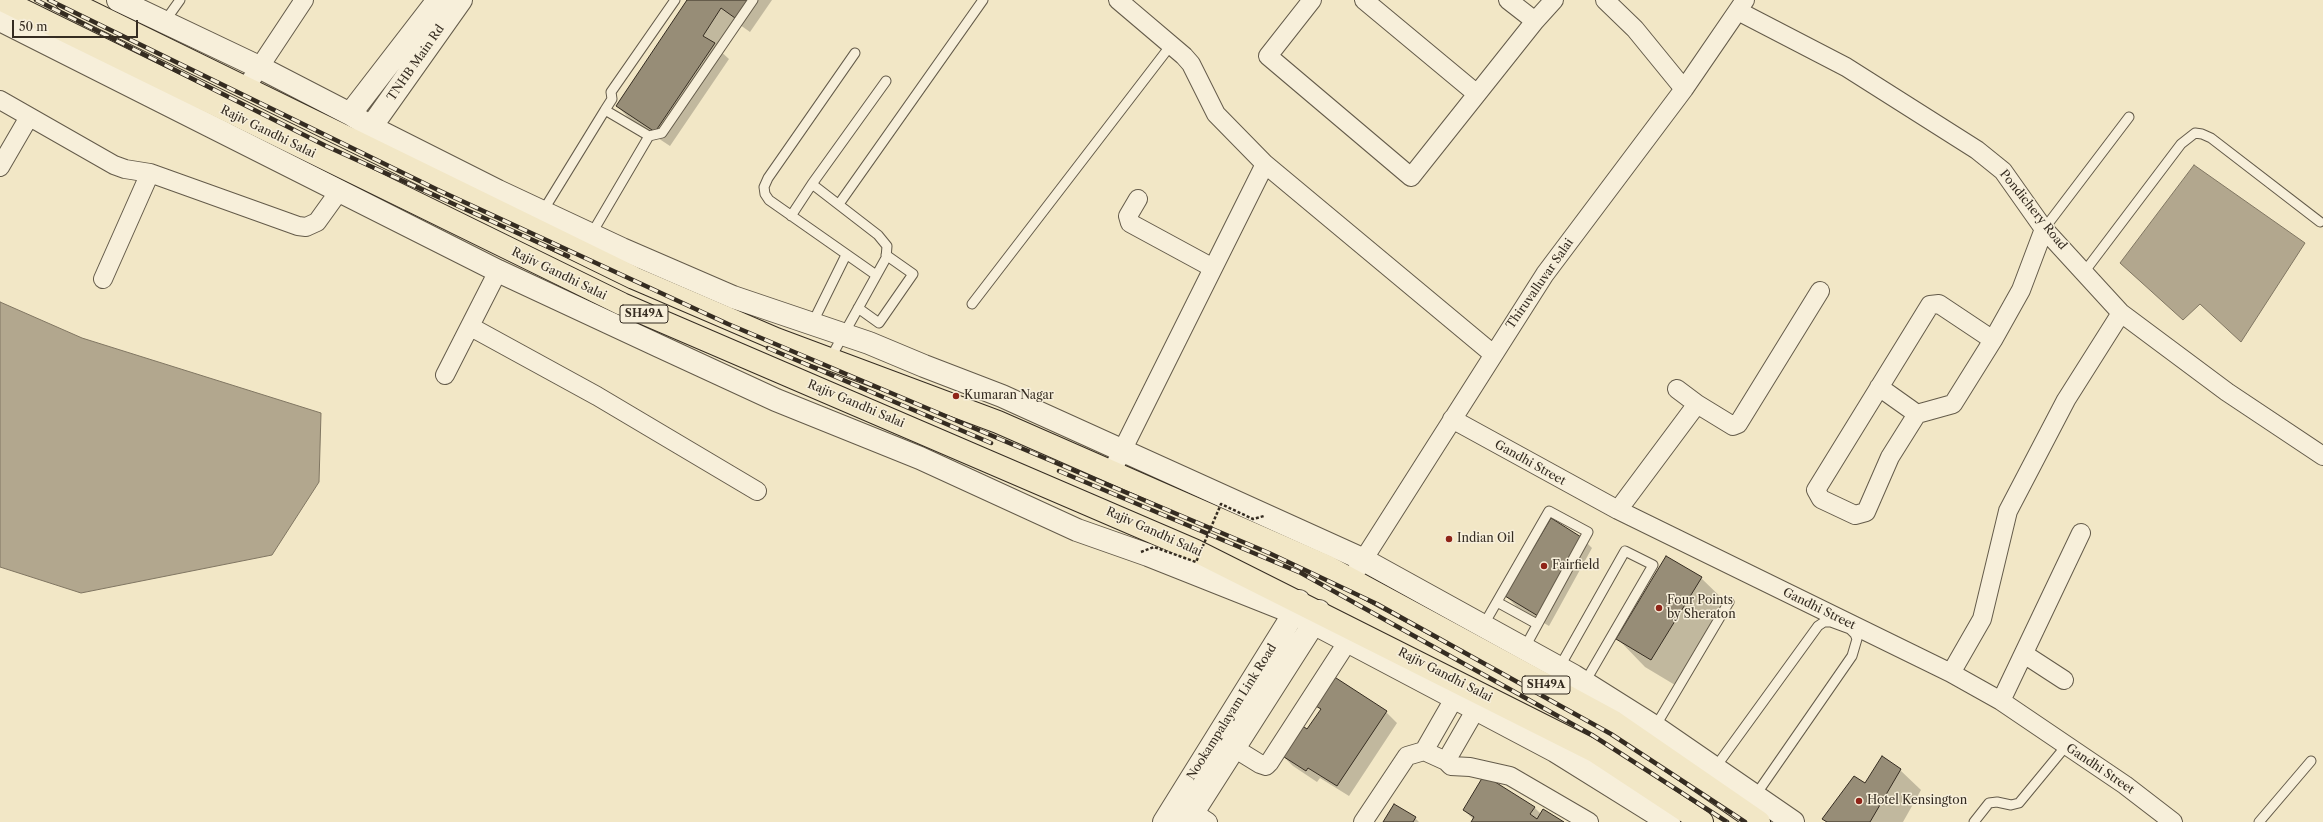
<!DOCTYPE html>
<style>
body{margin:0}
#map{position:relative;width:2323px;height:822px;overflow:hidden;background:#f2e7c6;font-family:"Libre Caslon Text",serif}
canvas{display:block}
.scale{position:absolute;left:12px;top:20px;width:126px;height:18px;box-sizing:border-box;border:2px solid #352c21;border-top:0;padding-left:5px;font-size:12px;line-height:14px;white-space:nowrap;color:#352c21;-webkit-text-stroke:3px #f7efda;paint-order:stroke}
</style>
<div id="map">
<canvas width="2323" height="822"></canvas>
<div class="scale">50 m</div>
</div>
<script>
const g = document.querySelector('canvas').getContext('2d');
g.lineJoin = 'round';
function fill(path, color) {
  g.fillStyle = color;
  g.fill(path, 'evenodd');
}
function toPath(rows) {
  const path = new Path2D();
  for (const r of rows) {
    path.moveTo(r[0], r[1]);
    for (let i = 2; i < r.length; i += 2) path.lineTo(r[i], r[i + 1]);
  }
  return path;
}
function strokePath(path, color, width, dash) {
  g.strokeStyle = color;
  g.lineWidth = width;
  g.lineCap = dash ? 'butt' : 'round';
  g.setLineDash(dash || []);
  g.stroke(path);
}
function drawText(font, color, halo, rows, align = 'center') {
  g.font = font + ' "Libre Caslon Text",serif';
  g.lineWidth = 3;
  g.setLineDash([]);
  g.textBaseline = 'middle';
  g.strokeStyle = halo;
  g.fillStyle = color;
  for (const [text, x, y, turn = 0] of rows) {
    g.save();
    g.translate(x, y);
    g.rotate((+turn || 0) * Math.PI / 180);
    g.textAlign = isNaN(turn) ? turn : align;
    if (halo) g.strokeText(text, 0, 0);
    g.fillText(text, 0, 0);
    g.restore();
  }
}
const water = toPath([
 [2194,165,2305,243,2241,342,2200,304,2183,320,2120,263,2194,165],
 [0,302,82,338,321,413,319,482,272,555,81,593,0,567,0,302]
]);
const shadow = toPath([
 [688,0,772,0,750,32,736,22,718,49,729,59,670,146,632,121,617,106],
 [1581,537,1592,548,1549,626,1517,607,1506,596],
 [1667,557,1701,578,1730,606,1680,688,1645,667,1617,638],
 [1316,704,1386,712,1397,723,1349,796,1320,778,1317,782,1293,766,1282,755,1308,731,1321,710],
 [1900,770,1921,790,1903,822,1826,822,1823,819,1865,784],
 [1534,807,1541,814,1562,822,1472,822,1474,820,1464,810],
 [1415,818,1419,822,1384,822]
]);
const building = toPath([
 [687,0,748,0,735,18,721,8,703,36,715,43,655,132,616,106,687,0],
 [1551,518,1581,537,1538,616,1505,596,1551,518],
 [1666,556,1702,577,1651,660,1616,639,1666,556],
 [1333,676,1387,711,1337,786,1308,768,1306,771,1281,755,1301,725,1307,729,1321,709,1314,705,1333,676],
 [1882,756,1901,769,1870,822,1827,822,1822,819,1854,776,1865,783,1882,756],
 [1484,775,1535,807,1530,814,1537,819,1543,809,1564,822,1471,822,1474,817,1463,810,1484,775],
 [1394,804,1416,817,1413,822,1383,822,1394,804]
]);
const service = toPath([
 [165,21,180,0],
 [855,53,768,178,764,187,765,194,769,200,876,275],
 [605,110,612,99,611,92,675,0],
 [649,136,662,133,753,0],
 [812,184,878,235,887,246,886,258,830,359],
 [839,204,983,0],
 [543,211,605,110,649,136,592,233],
 [791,216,812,184,886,81],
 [2044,229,2129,117],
 [2085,271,2181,144,2195,133,2202,134,2211,138,2320,222],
 [972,304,1171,45],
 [858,308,879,323,913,274,886,255],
 [812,324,846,255],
 [1497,602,1537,624],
 [1483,626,1549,511,1588,532,1524,649],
 [1559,668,1625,551,1653,565,1585,682],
 [1655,727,1729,602],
 [1715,768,1818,626,1824,622,1831,622,1850,629,1855,634,1857,639,1852,656,1755,796],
 [1974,822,1989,803,1997,802,2011,805,2019,803,2066,746],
 [2259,822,2311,761]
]);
const minor = toPath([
 [1118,0,1184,56,1191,64,1216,114,1265,164,1493,354],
 [1312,0,1268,56,1411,177,1535,21,1554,0],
 [1364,0,1477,94],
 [1508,0,1535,21],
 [1605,0,1635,29,1684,89],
 [1738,11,1846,67,1977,150,2003,171,2044,229,2121,313,2227,392,2323,456],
 [245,89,304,0],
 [0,100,114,165,125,169,150,173,298,226,306,227,317,222,340,190],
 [0,167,29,117],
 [1138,199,1128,216,1130,223,1213,268],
 [103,279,150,173],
 [471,327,597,396,757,491],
 [1993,340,1939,304,1930,305,1816,490,1821,499,1855,515,1866,512,1890,457,1917,414,1953,404,1993,340,2021,290,2044,229],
 [445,375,498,271],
 [1879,387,1917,414],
 [1677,389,1697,404],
 [1452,419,1618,510,1951,673,2001,701,2125,785,2173,822],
 [1111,473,1265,164],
 [1618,510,1697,404,1733,426,1738,424,1820,291],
 [1351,579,1545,274,1684,89,1745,0],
 [2024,654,2064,680],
 [1951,673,1982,619,2008,511,2066,400,2121,313],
 [2001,701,2081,533],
 [1234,748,1260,764,1266,766,1269,763,1348,641],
 [1424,751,1455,697],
 [1446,761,1476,709],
 [1193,812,1208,822],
 [1363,822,1407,756,1424,751,1446,761,1451,766,1470,767,1510,776,1589,822]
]);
const tertiary = toPath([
 [118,0,259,67,350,114,371,127,498,191,622,249,733,297,869,343,924,366,1002,396,1362,559,1574,676,1655,727,1793,822],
 [0,20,498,271,659,346,776,400,920,458,1077,530,1148,555,1294,613,1555,751,1669,822],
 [350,114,438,0],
 [371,127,461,0],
 [1164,822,1294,613,1299,601],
 [1187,822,1314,623,1319,611]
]);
const primary = toPath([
 [2,0,622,304,1194,550,1596,752,1702,822],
 [66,0,634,278,776,339,998,422,1326,566,1614,722,1759,822]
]);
const rail = toPath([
 [36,0,326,146,568,256],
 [49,0,438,190,728,324,1269,553,1377,604,1611,734,1745,822],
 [768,348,991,443],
 [1059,471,1301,573,1592,735,1727,822]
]);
const pathBridge = toPath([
 [1141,552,1154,547,1196,562,1221,504,1253,519,1264,516]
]);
const markers = [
 [956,396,4,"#8f2418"],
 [1449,539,4,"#8f2418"],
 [1544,566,4,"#8f2418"],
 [1659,608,4,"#8f2418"],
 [1859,801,4,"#8f2418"]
];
const shields = [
 [644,314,48],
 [1546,685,48]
];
const shieldNames = [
 ["SH49A",644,314],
 ["SH49A",1546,685]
];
const streetNames = [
 ["TNHB Main Rd",416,63,-55],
 ["Rajiv Gandhi Salai",268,132,26],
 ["Pondichery Road",2033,210,51],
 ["Rajiv Gandhi Salai",559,274,26],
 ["Thiruvalluvar Salai",1540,284,-55],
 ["Rajiv Gandhi Salai",856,404,23],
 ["Gandhi Street",1530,463,29],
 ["Rajiv Gandhi Salai",1154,532,24],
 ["Gandhi Street",1819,609,26],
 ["Rajiv Gandhi Salai",1445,675,27],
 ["Nookampalayam Link Road",1232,712,-58],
 ["Gandhi Street",2100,769,34]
];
const poiNames = [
 ["Kumaran Nagar",964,396],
 ["Indian Oil",1457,539],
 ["Fairfield",1552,566],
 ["Four Points",1667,601],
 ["by Sheraton",1667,615],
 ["Hotel Kensington",1867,801]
];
fill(water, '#b2a78e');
strokePath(water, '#807662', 1);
fill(shadow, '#0003');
fill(building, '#978d77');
strokePath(building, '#352c21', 1);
strokePath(service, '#645b4a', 11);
strokePath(minor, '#645b4a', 20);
strokePath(tertiary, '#645b4a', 24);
strokePath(primary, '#352c21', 24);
strokePath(service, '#f7efda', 9);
strokePath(minor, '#f7efda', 18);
strokePath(tertiary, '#f7efda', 22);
strokePath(primary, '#f2e7c6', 22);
strokePath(rail, '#352c21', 4.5);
strokePath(rail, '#f7efda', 3, [9]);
strokePath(pathBridge, '#352c21', 2.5, [3, 2]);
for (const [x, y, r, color] of markers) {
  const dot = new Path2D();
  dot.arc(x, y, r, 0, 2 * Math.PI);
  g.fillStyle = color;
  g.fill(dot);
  strokePath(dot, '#f7efda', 1.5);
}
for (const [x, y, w] of shields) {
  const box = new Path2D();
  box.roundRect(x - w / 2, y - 9, w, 18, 3);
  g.fillStyle = '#f7efda';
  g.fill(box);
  strokePath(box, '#352c21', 1);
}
drawText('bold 11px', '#352c21', null, shieldNames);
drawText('12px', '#352c21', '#f7efda', streetNames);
drawText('12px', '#352c21', '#f7efda', poiNames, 'left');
</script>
